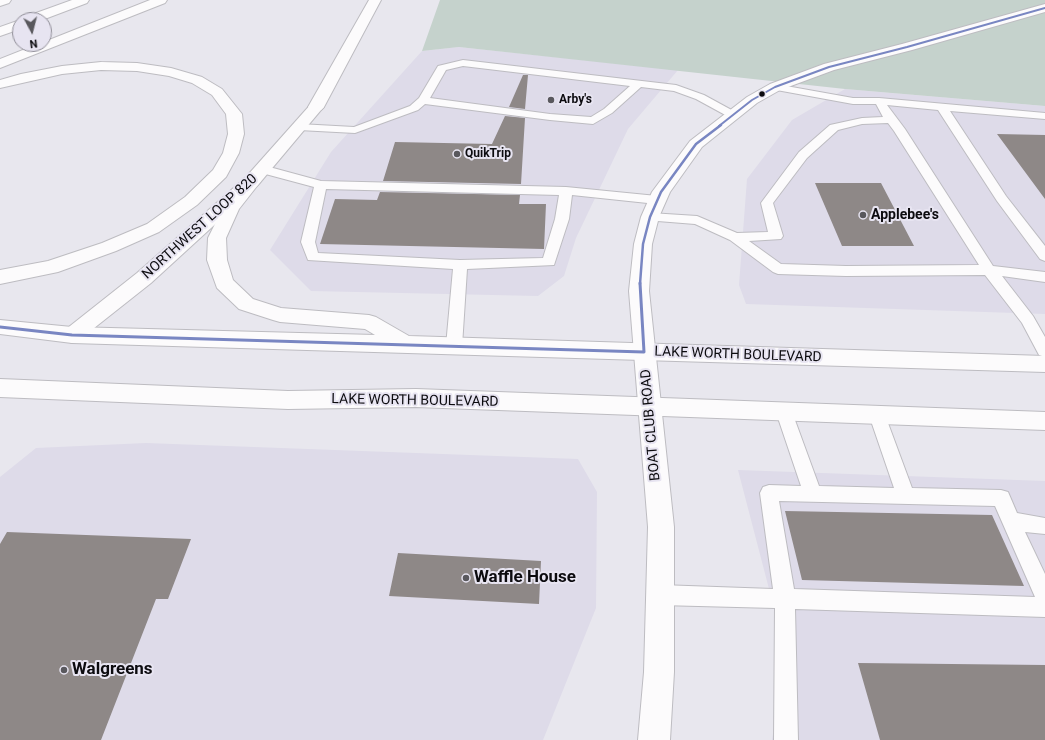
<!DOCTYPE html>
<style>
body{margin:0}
#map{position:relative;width:1045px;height:740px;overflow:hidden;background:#e8e7ee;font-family:Roboto,sans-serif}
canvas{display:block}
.north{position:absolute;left:12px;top:12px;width:40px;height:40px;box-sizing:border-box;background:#e7e4f1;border:1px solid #8f8d97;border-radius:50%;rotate:173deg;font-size:11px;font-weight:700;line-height:16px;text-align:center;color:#0c0b0f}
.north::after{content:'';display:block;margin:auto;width:14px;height:18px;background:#59585d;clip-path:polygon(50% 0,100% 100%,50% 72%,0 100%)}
</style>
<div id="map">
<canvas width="1045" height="740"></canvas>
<div class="north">N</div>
</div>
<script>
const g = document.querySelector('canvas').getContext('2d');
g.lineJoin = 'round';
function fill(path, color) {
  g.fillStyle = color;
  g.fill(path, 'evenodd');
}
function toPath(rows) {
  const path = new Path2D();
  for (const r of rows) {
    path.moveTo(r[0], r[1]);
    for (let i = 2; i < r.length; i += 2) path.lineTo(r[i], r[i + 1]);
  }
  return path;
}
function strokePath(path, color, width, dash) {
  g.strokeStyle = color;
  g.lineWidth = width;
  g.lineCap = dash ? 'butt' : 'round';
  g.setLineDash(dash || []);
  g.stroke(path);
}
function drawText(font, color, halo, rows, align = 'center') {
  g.font = font + ' Roboto,sans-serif';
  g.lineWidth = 4;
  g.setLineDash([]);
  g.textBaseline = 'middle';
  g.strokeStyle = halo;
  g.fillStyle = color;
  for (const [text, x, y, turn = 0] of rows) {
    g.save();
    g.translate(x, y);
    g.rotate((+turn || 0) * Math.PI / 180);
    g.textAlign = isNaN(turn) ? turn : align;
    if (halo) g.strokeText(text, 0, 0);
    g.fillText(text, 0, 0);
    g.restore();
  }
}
const built = toPath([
 [459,47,678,70,628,129,576,238,564,276,538,296,311,291,270,250,331,152,422,51],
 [845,89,1045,106,1045,314,746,304,739,285,747,179,792,120],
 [146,443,578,459,597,492,596,608,543,740,0,740,0,477,36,448],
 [738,470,1045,481,1045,740,772,740,786,654]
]);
const green = toPath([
 [440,0,1045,0,1045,106,845,89,459,47,422,51]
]);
const building = toPath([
 [523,75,528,75,525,109,509,107],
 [505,116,525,118,521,184,383,181,395,142,492,144],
 [997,134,1045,135,1045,199],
 [815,183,881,183,914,246,842,246],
 [380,192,520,195,519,204,546,204,544,249,320,244,335,199,377,200],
 [785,511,992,515,1024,586,802,580],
 [7,532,191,539,168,599,156,599,101,740,0,740,0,544],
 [398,553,541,561,539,604,389,596],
 [858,663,1045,665,1045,740,880,740]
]);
const service = toPath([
 [463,60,676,85,704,95,737,113,739,115,733,118,729,117,696,99,674,91,641,87,612,113,593,124,550,120,425,104,418,110,355,133,299,130,295,129,293,127,295,125,299,124,354,127,410,106,419,98,438,66,463,60],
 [463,66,630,86,604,109,591,117,550,114,430,98,446,70,463,66],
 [775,84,853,98,879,98,1045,113,1045,119,950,111,1006,196,1045,246,1045,261,1040,259,997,201,938,110,887,105,905,129,993,266,1045,272,1045,282,1002,276,1033,316,1045,337,1045,357,1039,355,1022,323,985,275,846,276,778,274,773,272,730,240,695,224,645,220,643,217,645,214,650,213,697,216,737,233,768,232,761,203,799,152,830,125,862,118,883,117,876,104,853,104,771,89,770,87,775,84],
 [888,123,894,131,979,265,846,266,781,264,749,241,781,239,783,236,773,203,807,158,838,130,862,124,888,123],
 [262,165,321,181,566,187,657,196,662,197,663,200,662,203,657,204,572,195,569,219,554,265,467,269,462,346,459,350,454,352,449,350,446,346,453,269,308,260,301,242,314,187,258,172,256,169,258,166,262,165],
 [326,189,559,195,555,219,543,258,460,260,318,253,315,242,326,189],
 [784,405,790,407,792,412,819,486,894,488,869,415,871,410,877,408,883,410,885,415,912,488,1001,490,1008,492,1017,513,1045,518,1045,534,1025,532,1045,574,1045,617,795,609,798,740,774,740,775,608,660,605,653,602,650,595,653,588,660,585,773,589,760,493,763,487,769,485,801,486,776,412,778,407,784,405],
 [779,501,995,506,1035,597,794,589,779,501]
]);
const secondary = toPath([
 [1045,4,1045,12,912,50,834,70,780,90,757,103,702,147,670,192,659,217,652,244,649,291,674,527,674,672,670,740,638,740,644,672,648,527,629,291,634,244,641,217,652,192,690,141,747,97,770,84,824,64,902,44,1045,4],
 [316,102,321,104,324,107,321,110,258,185,151,283,79,340,72,343,65,340,61,335,65,330,137,273,246,177,311,104,316,102]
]);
const trunk = toPath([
 [252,176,258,177,261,181,239,209,226,238,227,260,233,280,253,299,281,308,369,315,376,317,409,336,1045,356,1045,372,72,343,0,334,0,320,72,327,375,335,365,329,280,322,273,320,239,309,217,288,207,260,208,238,225,204,246,177,252,176],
 [0,379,288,391,416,389,1045,412,1045,430,416,407,288,409,0,397,0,379]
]);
const motorway = toPath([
 [0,0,11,0,9,3,0,6,0,0],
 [72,0,89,0,87,3,42,20,24,20,25,17,72,0],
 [150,0,167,0,165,3,0,68,0,59,38,44,44,44,44,42,150,0],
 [369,0,381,0,324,107,321,110,316,112,311,110,308,107,369,0],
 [20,20,20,29,0,36,0,27,20,20],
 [101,62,137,63,171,68,202,77,222,89,242,114,244,134,239,153,226,177,197,205,159,232,116,251,58,272,0,284,0,270,48,261,102,243,147,224,185,197,213,170,223,153,228,134,226,114,212,95,192,83,169,76,137,71,101,70,62,74,0,88,0,80,21,74,62,66,101,62]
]);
const bus1Far2 = toPath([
 [719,126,752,100,775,87,829,67,907,47,1045,8]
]);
const bus1Far1 = toPath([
 [640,284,643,244,650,217,661,192,696,144,721,125]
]);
const bus1 = toPath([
 [0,327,72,335,644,352,640,283]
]);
const markers = [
 [762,94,3.5,"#0c0b0f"],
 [551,100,4,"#59585d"],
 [457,154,4,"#59585d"],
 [863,215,4,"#59585d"],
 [466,578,4,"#59585d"],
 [64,670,4,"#59585d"]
];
const farPoinames = [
 ["Arby's",559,100],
 ["QuikTrip",465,154]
];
const poiNames = [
 ["Applebee's",871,215]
];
const streetNames = [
 ["NORTHWEST LOOP 820",200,227,-42],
 ["LAKE WORTH BOULEVARD",738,355,2],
 ["LAKE WORTH BOULEVARD",415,401,1],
 ["BOAT CLUB ROAD",651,425,-95]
];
const nearPoinames = [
 ["Waffle House",474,578],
 ["Walgreens",72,670]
];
fill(built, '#dedbe9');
fill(green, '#c5d2cc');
fill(building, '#8e8887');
strokePath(service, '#bdbcc1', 2);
strokePath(secondary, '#bdbcc1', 2);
strokePath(trunk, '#bdbcc1', 2);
strokePath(motorway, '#bdbcc1', 2);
fill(service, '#fcfbfc');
fill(secondary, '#fcfbfc');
fill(trunk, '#fcfbfc');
fill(motorway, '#fcfbfc');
strokePath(bus1Far2, '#7986c2', 2);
strokePath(bus1Far1, '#7986c2', 2.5);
strokePath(bus1, '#7986c2', 3);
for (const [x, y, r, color] of markers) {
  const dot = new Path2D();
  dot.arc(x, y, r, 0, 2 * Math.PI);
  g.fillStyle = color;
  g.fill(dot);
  strokePath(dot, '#e7e4f1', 1.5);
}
drawText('bold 12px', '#0c0b0f', '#e7e4f1', farPoinames, 'left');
drawText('bold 14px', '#0c0b0f', '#e7e4f1', poiNames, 'left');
drawText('14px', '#0c0b0f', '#e7e4f1', streetNames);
drawText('bold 17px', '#0c0b0f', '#e7e4f1', nearPoinames, 'left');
</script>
